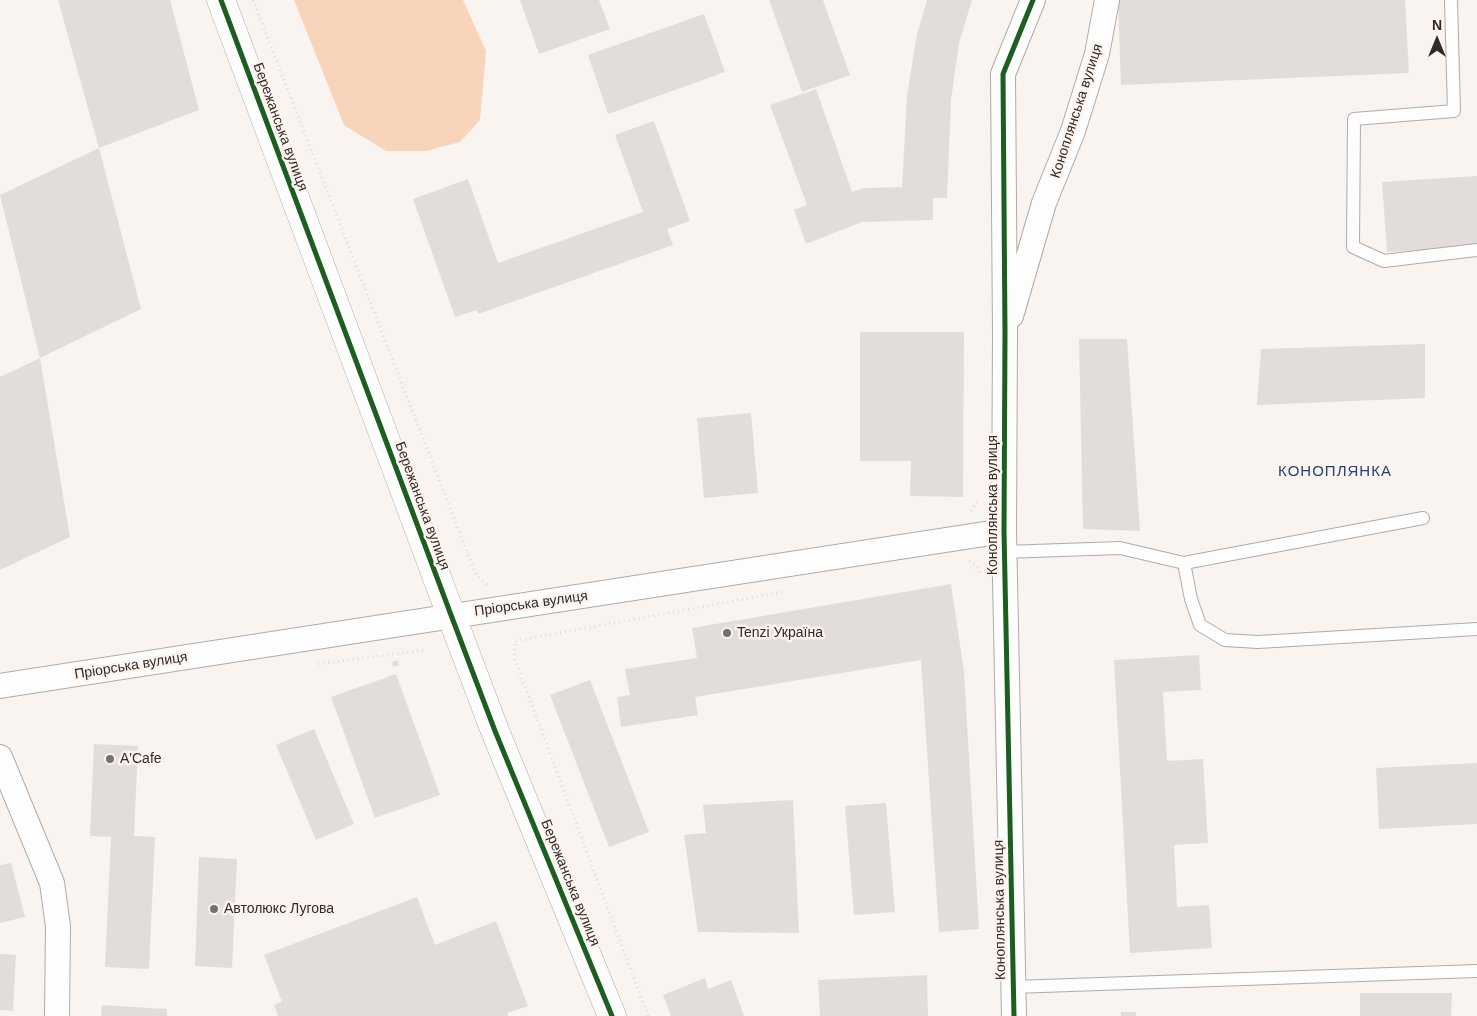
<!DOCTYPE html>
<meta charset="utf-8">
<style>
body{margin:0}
#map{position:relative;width:1477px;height:1016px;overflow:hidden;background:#faf4f0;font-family:Helvetica,sans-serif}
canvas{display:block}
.north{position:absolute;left:1412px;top:15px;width:50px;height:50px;-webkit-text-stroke:4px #fdf3ed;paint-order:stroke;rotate:0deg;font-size:14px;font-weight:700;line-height:20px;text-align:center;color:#2e2b28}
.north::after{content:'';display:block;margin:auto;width:18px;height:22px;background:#2e2b28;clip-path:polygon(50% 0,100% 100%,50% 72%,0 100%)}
</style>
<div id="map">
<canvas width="1477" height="1016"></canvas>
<div class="north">N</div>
</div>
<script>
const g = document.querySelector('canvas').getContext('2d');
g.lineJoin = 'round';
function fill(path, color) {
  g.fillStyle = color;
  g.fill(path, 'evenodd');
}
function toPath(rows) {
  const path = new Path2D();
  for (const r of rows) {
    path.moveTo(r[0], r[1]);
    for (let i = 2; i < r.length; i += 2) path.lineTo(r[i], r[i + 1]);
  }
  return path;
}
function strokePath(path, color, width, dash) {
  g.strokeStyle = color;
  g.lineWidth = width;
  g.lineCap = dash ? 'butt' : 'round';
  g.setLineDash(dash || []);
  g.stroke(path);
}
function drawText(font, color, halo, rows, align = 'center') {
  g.font = font + ' Helvetica,sans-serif';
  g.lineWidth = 5;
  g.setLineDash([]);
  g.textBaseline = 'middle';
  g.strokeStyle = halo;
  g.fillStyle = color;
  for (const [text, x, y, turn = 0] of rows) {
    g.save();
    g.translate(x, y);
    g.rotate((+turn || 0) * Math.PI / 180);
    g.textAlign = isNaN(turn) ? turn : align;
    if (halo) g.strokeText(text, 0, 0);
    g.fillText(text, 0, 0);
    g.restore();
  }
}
const green = toPath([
 [294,0,463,0,486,51,480,120,460,142,426,151,386,151,344,125]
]);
const building = toPath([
 [58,0,170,0,199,110,99,148],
 [520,0,599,0,610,29,539,54],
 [769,0,823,0,850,75,802,92],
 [927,0,972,0,959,43,951,100,947,198,933,198,933,220,862,222,806,244,794,210,807,205,770,105,816,89,852,192,864,188,902,187,907,96,917,34],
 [1118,0,1405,0,1409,73,1121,85],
 [704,14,725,72,608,114,588,55],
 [654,121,690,221,667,229,673,245,478,314,477,310,455,317,413,199,468,179,498,263,643,212,615,135],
 [99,148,141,309,40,358,70,537,0,570,0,377,40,358,0,195],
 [1477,176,1477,248,1387,252,1382,182],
 [860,332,964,332,963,497,910,496,911,461,860,461],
 [1079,339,1127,339,1140,531,1083,529],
 [1425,344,1425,398,1257,405,1261,349],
 [751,413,758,493,704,498,697,418],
 [951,584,964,671,979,929,939,932,921,660,695,697,698,715,621,727,617,697,630,695,625,669,697,658,692,628],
 [1199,655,1201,690,1163,692,1167,761,1203,759,1208,843,1174,845,1177,907,1209,905,1212,948,1130,953,1114,660],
 [397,660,399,665,393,667,392,662],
 [396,674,440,795,375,818,331,697],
 [590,680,649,832,609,847,550,695],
 [314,729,354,824,316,840,276,745],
 [94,744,138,746,134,836,155,837,149,969,105,967,111,837,90,836],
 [1477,763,1477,824,1379,829,1376,768],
 [793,800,799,933,698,932,684,835,706,833,703,805],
 [886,803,895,912,854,915,845,806],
 [199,857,237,859,232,968,195,966],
 [11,863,25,917,0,923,0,865],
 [417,897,435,945,496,921,528,1006,507,1013,508,1016,278,1016,274,1005,282,1002,264,955],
 [0,954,16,955,13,1011,0,1010],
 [927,975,928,1016,820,1016,818,980],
 [705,978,708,989,731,980,744,1016,671,1016,663,995],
 [1360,993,1452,993,1451,1016,1360,1016],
 [102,1005,167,1009,167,1016,101,1016],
 [1121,1012,1136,1012,1136,1016,1121,1016]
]);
const path = toPath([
 [253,0,476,575,489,587],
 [971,511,979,500],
 [969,561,974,564,980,573],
 [318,664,426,650],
 [648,1016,514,657,515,641,783,592]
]);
const lane = toPath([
 [1451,0,1454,111,1354,119,1353,247,1384,261,1477,250],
 [1004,552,1120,548,1184,563,1423,518],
 [1184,563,1191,599,1200,625,1225,640,1258,642,1477,629],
 [1013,987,1477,971]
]);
const street = toPath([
 [1011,316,1044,203,1073,131,1097,54,1107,0],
 [0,686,1004,531],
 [0,757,52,883,58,926,57,1016],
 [1014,1016,1004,531,1005,334,1003,74,1033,0]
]);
const secondary = toPath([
 [221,0,451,615,495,731,612,1016]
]);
const cycleway = toPath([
 [221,0,451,615,495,731,612,1016],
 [1014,1016,1004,531,1005,334,1003,74,1033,0]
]);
const markers = [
 [727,633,5,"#75716e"],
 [110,759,5,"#75716e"],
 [214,909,5,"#75716e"]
];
const streetNames = [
 ["Коноплянська вулиця",1077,111,-72],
 ["Бережанська вулиця",280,127,70],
 ["Коноплянська вулиця",993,505,-90],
 ["Бережанська вулиця",422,506,70],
 ["Пріорська вулиця",531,604,-8],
 ["Пріорська вулиця",131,666,-9],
 ["Бережанська вулиця",570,883,68],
 ["Коноплянська вулиця",1000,910,-91]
];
const poiNames = [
 ["Tenzi Україна",737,633],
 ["A'Cafe",120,759],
 ["Автолюкс Лугова",224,909]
];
const neighbourhoodNames = [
 ["КОНОПЛЯНКА",1335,472]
];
fill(green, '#f8d4bb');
fill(building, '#e2dddb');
strokePath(lane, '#afaba8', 14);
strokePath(street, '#afaba8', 26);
strokePath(secondary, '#afaba8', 29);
strokePath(path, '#dddbdb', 3, [1, 4]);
strokePath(lane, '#fefdfd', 12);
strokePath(street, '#fefdfd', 24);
strokePath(secondary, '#fefdfd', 28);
strokePath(cycleway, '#1b5e20', 5);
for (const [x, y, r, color] of markers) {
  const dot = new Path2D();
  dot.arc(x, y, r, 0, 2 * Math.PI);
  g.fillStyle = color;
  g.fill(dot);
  strokePath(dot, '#fdf3ed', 2);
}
drawText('14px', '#2e2b28', '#fdf3ed', streetNames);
drawText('14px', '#2e2b28', '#fdf3ed', poiNames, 'left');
g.letterSpacing = '1px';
drawText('15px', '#1e4378', '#fdf3ed', neighbourhoodNames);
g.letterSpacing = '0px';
</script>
